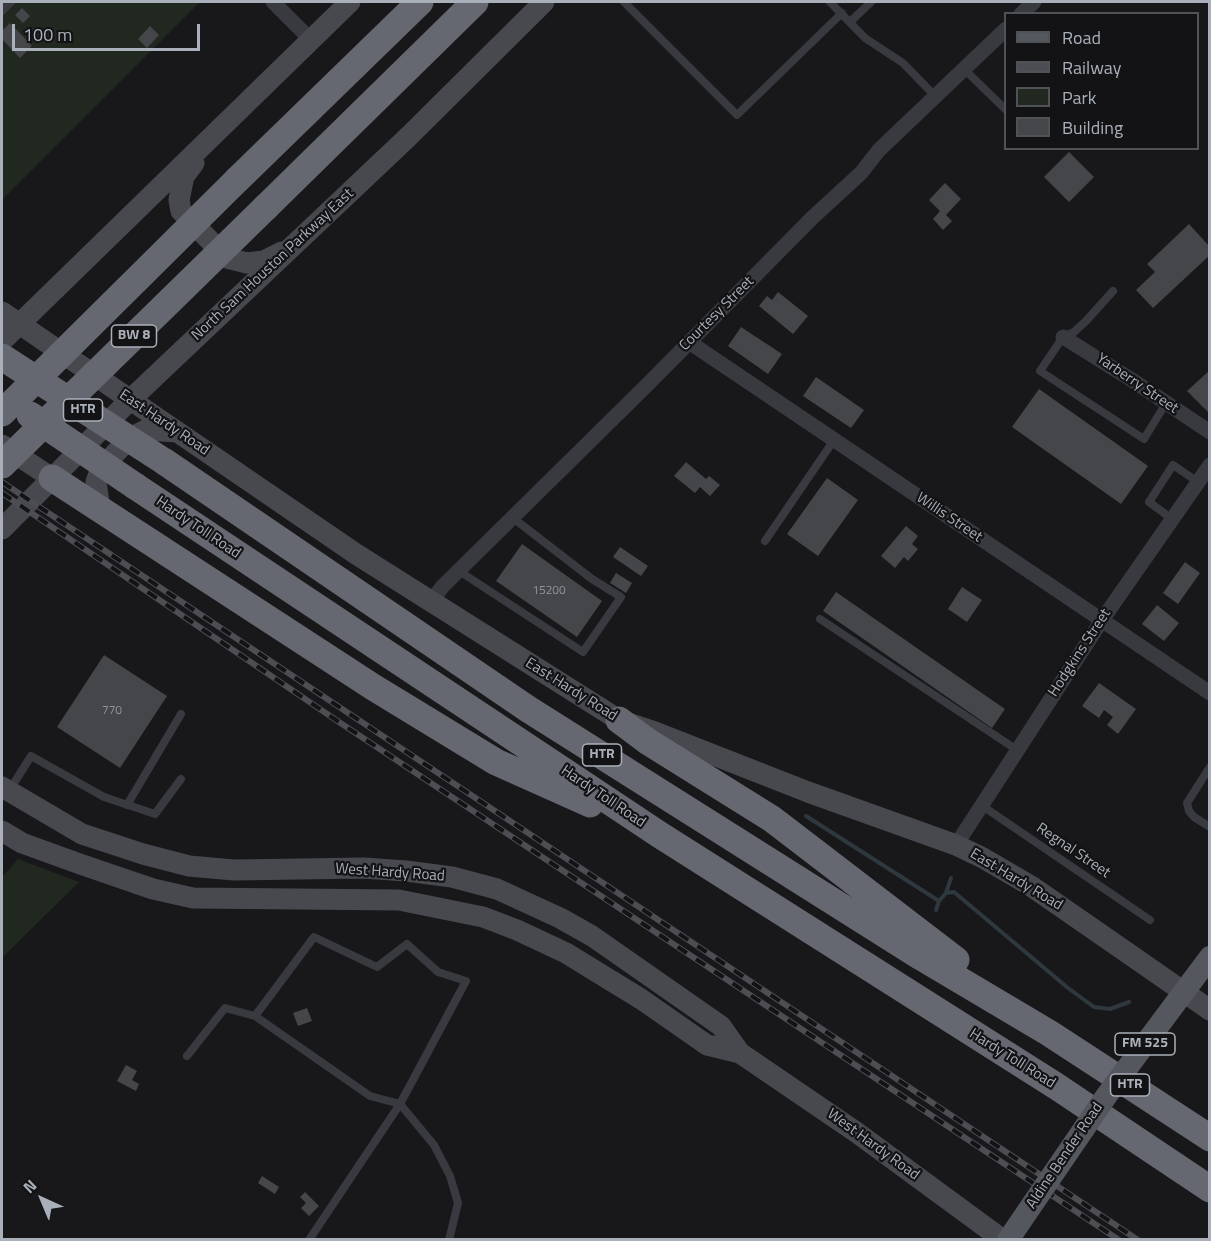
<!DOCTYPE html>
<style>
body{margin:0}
#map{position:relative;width:1211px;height:1241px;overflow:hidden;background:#18181a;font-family:"Titillium Web",sans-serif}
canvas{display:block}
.frame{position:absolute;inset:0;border:3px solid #aab0b9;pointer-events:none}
.legend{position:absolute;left:1004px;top:12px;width:195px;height:138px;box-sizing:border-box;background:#131315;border:2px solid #4f5257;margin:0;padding:8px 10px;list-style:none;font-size:18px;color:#aab0b9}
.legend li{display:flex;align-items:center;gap:12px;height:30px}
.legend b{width:30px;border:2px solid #4f5257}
.north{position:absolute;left:12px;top:1169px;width:60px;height:60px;-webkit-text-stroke:4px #131315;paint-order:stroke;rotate:316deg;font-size:16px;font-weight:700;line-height:24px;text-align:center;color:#aab0b9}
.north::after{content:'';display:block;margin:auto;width:21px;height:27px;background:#aab0b9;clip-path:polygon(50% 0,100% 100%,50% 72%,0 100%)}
.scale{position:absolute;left:12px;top:24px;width:188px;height:27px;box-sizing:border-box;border:3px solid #aab0b9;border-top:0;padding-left:8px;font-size:18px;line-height:21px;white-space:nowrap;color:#aab0b9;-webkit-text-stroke:4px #131315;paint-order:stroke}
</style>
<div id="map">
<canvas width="1211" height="1241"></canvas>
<div class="frame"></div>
<ul class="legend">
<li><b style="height:8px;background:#55575e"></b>Road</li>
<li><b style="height:8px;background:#4c4e54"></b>Railway</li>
<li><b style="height:16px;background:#202820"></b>Park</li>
<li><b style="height:16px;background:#44464a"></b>Building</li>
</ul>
<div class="north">N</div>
<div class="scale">100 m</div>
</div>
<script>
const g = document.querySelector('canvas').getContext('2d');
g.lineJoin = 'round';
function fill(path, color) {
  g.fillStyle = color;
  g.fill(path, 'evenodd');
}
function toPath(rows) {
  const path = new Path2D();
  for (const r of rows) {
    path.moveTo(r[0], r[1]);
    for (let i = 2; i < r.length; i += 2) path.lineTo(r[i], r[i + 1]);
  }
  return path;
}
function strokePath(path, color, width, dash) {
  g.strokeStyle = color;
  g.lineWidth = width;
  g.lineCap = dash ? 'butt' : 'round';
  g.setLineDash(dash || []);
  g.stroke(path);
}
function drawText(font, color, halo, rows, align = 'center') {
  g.font = font + ' "Titillium Web",sans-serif';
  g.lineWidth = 4.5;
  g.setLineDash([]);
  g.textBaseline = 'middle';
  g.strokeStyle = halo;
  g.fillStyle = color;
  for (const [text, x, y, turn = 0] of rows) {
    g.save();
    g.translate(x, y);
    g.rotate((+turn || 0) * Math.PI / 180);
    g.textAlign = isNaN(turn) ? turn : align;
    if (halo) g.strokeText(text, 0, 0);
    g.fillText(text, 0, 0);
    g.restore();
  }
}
const green = toPath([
 [2,2,200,2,2,200],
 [18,859,79,882,2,958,2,877]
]);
const stream = toPath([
 [806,816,939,901],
 [946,893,951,878],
 [936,910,939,901,946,893,954,892,1068,988,1094,1007,1110,1009,1129,1002]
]);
const building = toPath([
 [22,8,30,16,23,23,15,15],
 [10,23,32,46,20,58,2,39,2,31],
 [150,26,159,35,147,48,138,39],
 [1069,152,1094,177,1069,202,1044,177],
 [945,183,961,199,946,215,952,221,943,230,933,219,940,211,929,200],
 [1189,224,1210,247,1210,255,1153,308,1136,290,1155,272,1147,264],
 [778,292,808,316,793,334,759,306,767,296,772,300],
 [741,327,782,354,768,374,728,346],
 [1210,370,1210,414,1187,391],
 [816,377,864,410,851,428,803,396],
 [1039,389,1148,466,1121,504,1012,427],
 [686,462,706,479,709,476,720,485,710,496,700,487,695,493,674,476],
 [827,478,858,500,818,556,787,534],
 [906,526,918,536,912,544,918,549,908,561,904,557,895,568,881,556],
 [522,544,602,601,577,637,496,581],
 [620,547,648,566,641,576,613,557],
 [1185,562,1200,573,1178,604,1163,593],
 [616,573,632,583,626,593,610,583],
 [962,587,982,600,967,622,948,609],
 [836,592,1005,709,992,728,823,611],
 [1157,605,1179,623,1164,641,1142,624],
 [104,655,167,696,120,768,57,727],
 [1099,683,1136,709,1118,734,1107,725,1113,717,1104,710,1099,718,1082,706],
 [307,1008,312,1021,298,1026,293,1013],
 [126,1065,137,1071,132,1080,139,1084,136,1091,117,1081],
 [262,1176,279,1187,275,1194,258,1183],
 [305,1192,319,1206,309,1216,301,1208,306,1203,300,1197]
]);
const lane = toPath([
 [624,2,737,115,842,13],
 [830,2,865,38,903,63,935,96],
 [2,11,11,2],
 [850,22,871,2],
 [964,69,1006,110],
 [1113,291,1086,321,1074,332,1063,337,1040,371,1144,439,1166,403],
 [1172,519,1149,502,1173,465,1198,482],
 [765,541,834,440],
 [459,571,583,652,621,597,592,579,513,518],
 [820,619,1017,750],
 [1210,767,1187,803,1189,811,1194,817,1210,827],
 [9,791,31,756,104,797,155,814,181,779],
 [127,805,181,714],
 [981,805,1150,920],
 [255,1016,314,937,377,967,407,944,438,972,466,981,400,1104,309,1240],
 [187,1056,225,1008,255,1016,370,1096,400,1104,434,1145,450,1176,458,1203,449,1240]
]);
const street = toPath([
 [273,2,311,40],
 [1021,14,1034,2],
 [1063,337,1132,380,1210,432],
 [689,342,1210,693],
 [431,602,442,587,649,383,812,218,861,173,879,150,1006,29],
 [956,845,1102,620,1210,465]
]);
const secondary = toPath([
 [194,163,184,176,179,200,181,211,227,258,247,263,264,261,282,252],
 [2,312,356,554,619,720,655,732,808,792,956,845,983,858,1031,886,1210,1010],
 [2,341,350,2],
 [2,445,52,478],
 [100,509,96,482,101,468,130,438,146,430,177,432],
 [2,529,130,400,408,137,544,2],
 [2,787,82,834,143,854,189,866,234,870,364,868,406,871,452,877,497,889,560,918,592,936,721,1026,740,1053],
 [2,831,22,843,80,864,153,889,193,898,399,900,483,917,517,930,566,953,641,999,707,1045,740,1053,856,1132,1003,1240]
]);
const primary = toPath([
 [1183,993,1210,957]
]);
const highway = toPath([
 [238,179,420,2],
 [266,207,475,2],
 [165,462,528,709,921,957,1049,1033,1210,1138],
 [52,478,373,687,496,762,590,804],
 [135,486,660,835,1056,1086,1210,1189],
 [619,720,647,741,772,819,956,960]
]);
const rail = toPath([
 [2,482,1138,1240],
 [2,493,336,720,1119,1240]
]);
const primaryBridge = toPath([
 [1008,1240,1107,1095,1183,993]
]);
const highwayBridge = toPath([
 [2,357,165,462],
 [2,413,238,179],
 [30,415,135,486],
 [2,465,266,207]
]);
const numberNames = [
 ["15200",549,591],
 ["770",112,711]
];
const shields = [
 [134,336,45],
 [83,410,39],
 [602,755,39],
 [1145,1044,60],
 [1130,1085,39]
];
const shieldNames = [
 ["BW 8",134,336],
 ["HTR",83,410],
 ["HTR",602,755],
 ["FM 525",1145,1044],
 ["HTR",1130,1085]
];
const streetNames = [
 ["North Sam Houston Parkway East",273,265,-43],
 ["Courtesy Street",717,314,-45],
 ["Yarberry Street",1137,384,34],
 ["East Hardy Road",164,423,34],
 ["Willis Street",949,518,34],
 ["Hardy Toll Road",198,528,34],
 ["Hodgkins Street",1080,653,-57],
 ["East Hardy Road",571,690,32],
 ["Hardy Toll Road",603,797,34],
 ["Regnal Street",1073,851,34],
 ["West Hardy Road",390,873,4],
 ["East Hardy Road",1016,880,31],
 ["Hardy Toll Road",1012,1059,32],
 ["West Hardy Road",873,1145,36],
 ["Aldine Bender Road",1065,1156,-56]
];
fill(green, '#202820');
strokePath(stream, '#2e383e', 4);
fill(building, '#44464a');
strokePath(lane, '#393a3f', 8);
strokePath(street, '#393a3f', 15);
strokePath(secondary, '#47494f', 21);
strokePath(primary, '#55575e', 22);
strokePath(highway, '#656870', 27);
strokePath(rail, '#4c4e54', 6);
strokePath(rail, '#131315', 4, [11]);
strokePath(primaryBridge, '#55575e', 22);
strokePath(highwayBridge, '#656870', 27);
drawText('12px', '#90969d', null, numberNames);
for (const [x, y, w] of shields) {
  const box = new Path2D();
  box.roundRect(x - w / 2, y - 11, w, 22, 4.5);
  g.fillStyle = '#131315';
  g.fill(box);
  strokePath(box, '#aab0b9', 1.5);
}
drawText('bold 14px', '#aab0b9', null, shieldNames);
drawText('15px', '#aab0b9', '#131315', streetNames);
</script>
